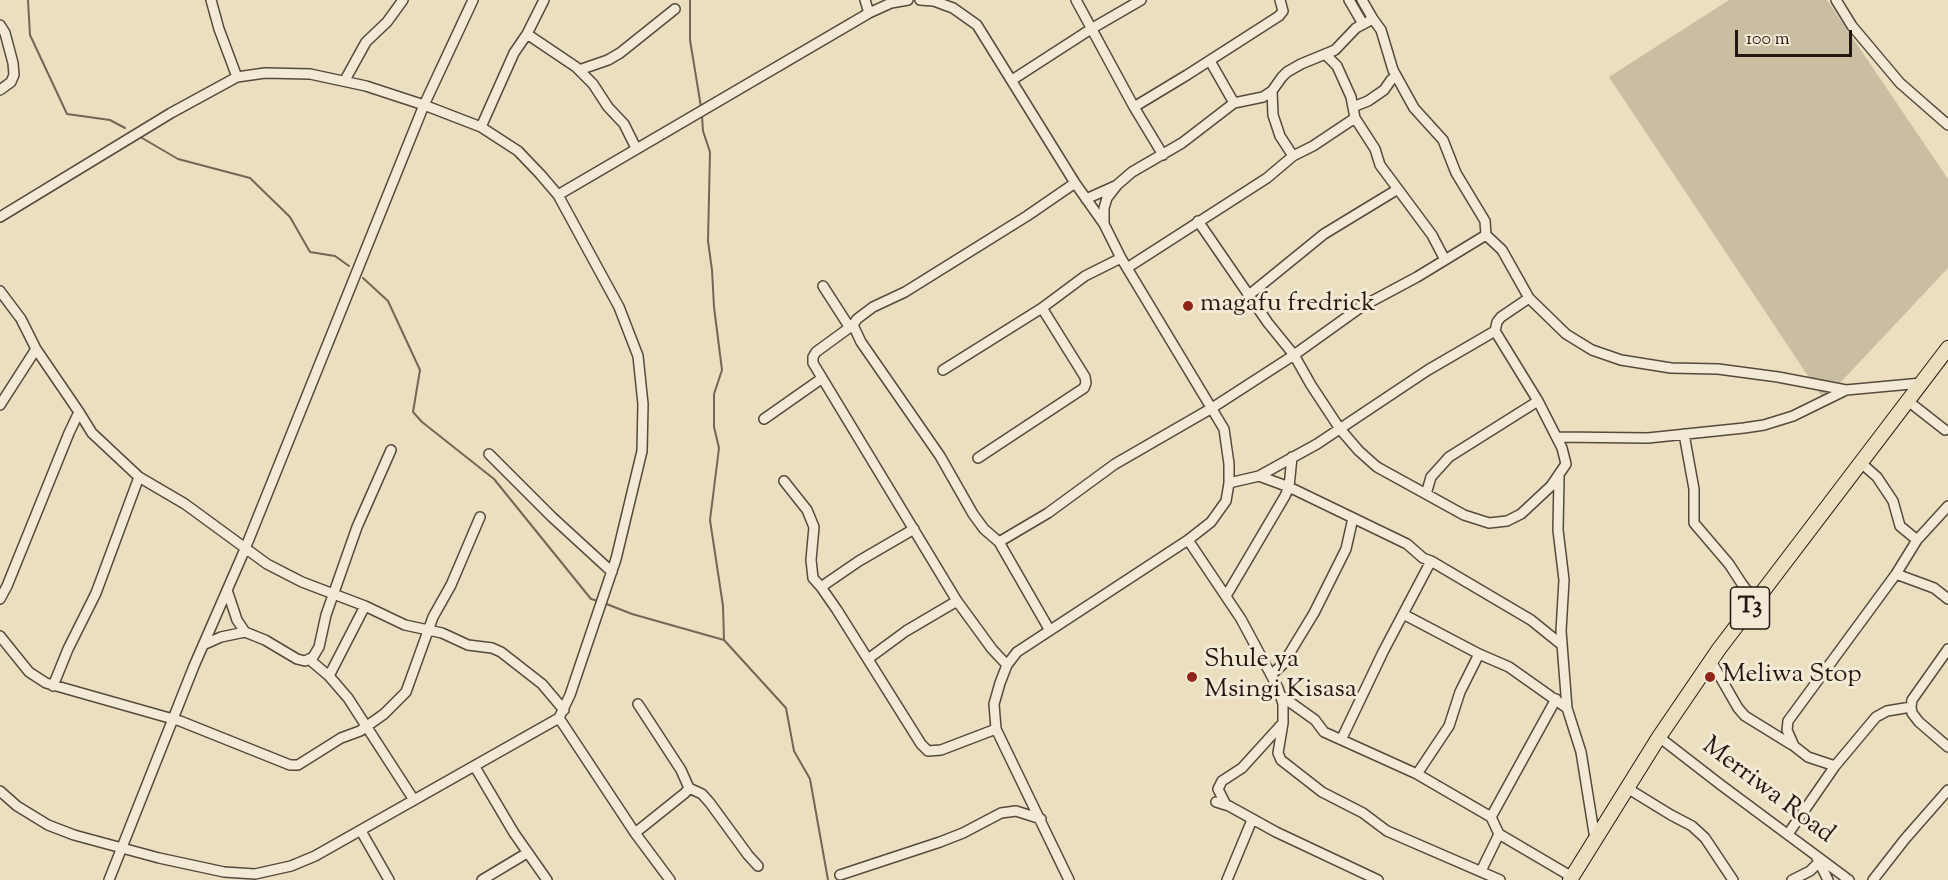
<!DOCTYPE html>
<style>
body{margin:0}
#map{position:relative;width:1948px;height:880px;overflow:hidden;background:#ebdfbf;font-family:"Sorts Mill Goudy",serif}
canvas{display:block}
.scale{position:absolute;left:1735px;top:30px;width:117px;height:27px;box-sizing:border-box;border:3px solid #241712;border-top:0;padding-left:8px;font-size:18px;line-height:21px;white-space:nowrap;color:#241712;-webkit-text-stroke:4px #f2ead5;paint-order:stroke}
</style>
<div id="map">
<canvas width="1948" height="880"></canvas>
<div class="scale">100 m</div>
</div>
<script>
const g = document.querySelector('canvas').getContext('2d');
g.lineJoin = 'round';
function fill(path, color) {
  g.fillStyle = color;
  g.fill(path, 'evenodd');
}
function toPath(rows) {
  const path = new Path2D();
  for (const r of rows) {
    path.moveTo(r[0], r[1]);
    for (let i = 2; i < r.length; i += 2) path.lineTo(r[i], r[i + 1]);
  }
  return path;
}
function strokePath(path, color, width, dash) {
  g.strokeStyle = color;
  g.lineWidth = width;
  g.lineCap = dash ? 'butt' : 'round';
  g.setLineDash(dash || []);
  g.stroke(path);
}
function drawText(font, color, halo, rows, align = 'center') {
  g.font = font + ' "Sorts Mill Goudy",serif';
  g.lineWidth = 6;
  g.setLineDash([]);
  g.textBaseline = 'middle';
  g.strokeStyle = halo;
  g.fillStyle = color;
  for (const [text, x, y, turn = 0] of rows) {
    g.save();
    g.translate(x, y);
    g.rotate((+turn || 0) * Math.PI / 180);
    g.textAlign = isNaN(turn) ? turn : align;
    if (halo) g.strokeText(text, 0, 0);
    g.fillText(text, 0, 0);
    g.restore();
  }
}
const green = toPath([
 [1729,0,1827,0,1948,179,1948,268,1824,400,1609,77]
]);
const stream = toPath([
 [28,0,30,35,67,114,110,120,125,128],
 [690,0,690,40,701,107],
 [702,116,703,131,710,152,708,241,712,270,714,307,722,370,714,394,714,427,719,448,710,520,723,606,724,640],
 [142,138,178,159,250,178,290,217,310,252,335,256,349,266],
 [363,278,388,301,420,370,413,412,422,422,494,479,591,599,598,601],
 [604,603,632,614,724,640,786,708,794,751,810,779,828,880]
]);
const minor = toPath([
 [211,0,219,29,237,77],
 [865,0,869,13],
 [920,0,934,1,953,8,977,25,1075,183,1104,224,1121,258,1224,429,1229,464,1229,483,1226,501,1211,522,1188,540,1017,652,1007,665,1000,683,994,704,996,729,1069,880],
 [1076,0,1134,107],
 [1349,0,1363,24],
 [1836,0,1852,26,1900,83,1948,125],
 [1373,19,1381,30,1393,70,1414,108,1443,140,1456,173,1485,221,1486,235,1502,250,1529,298,1566,334,1592,350,1621,360,1671,368,1718,369,1778,377,1846,390],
 [0,25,5,33,13,63,14,75,11,82,0,90],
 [527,34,576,67,593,84,608,107,624,124,636,148],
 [1325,54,1337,66,1351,97,1355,118,1375,149,1380,165,1432,235,1444,258],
 [1210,61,1234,103],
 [579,70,608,60,620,53,675,9],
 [345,80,366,42,387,22,403,0],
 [1012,80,1091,29,1141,0],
 [1272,91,1273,115,1280,136,1293,156],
 [1353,107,1368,101,1384,90,1391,80,1396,76],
 [481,127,514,53,527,34,544,0],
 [1163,155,1134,107,1187,75,1279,16,1283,11,1280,0],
 [558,195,869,13,891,3,908,0],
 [1086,199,1115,186],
 [0,217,171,113,237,77,265,73,310,74,366,86,424,105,481,127,518,151,540,174,558,195,619,307,638,356,643,404,642,451,616,559,570,695,559,718,315,856,291,866,255,874,224,872,159,858,74,835,48,825,17,806,0,791],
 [1198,221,1268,323,1294,355,1311,385,1340,429,1359,451,1377,467,1426,494,1464,515,1489,523,1507,521,1521,514,1551,486,1566,464,1562,448,1538,401,1495,331,1497,322,1501,317,1529,298],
 [1104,224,1104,208,1107,198,1117,185,1132,172,1182,143,1234,103,1263,97,1272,91,1282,77,1287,72,1301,64,1335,50,1356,28,1373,19,1362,0],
 [1127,268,1267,178,1293,156,1313,146,1355,118],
 [823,286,850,328],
 [0,291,21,319,36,349,79,412,69,433,7,586,0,599],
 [1249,295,1324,234,1398,189],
 [853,325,816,352,813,357,813,363,957,601,992,649,1007,665],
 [943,370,1042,308,1085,276,1121,258],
 [1908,401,1945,430],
 [0,405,36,349],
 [79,412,92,433,139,477,185,504,267,564,302,582,365,606,405,625,442,633,468,645,492,648,501,652,542,684,564,710],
 [764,419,821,379],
 [1684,434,1694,489,1694,523,1729,564,1742,584,1755,601],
 [1557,437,1648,438,1744,428,1764,425,1793,416,1846,390,1922,383],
 [489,454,552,517,612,572],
 [978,458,1084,388,1086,383,1085,377,1042,308],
 [1860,462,1877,477,1893,501,1900,526,1917,540],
 [1259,476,1289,487,1407,544,1423,558,1431,561,1383,652,1342,738],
 [1559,477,1558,530,1564,580,1561,631,1567,708],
 [784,481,807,510,814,527,811,560,813,578,821,587,837,610,921,744,928,751,941,750,996,729],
 [1229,483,1259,476,1317,444,1428,370,1495,331],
 [1426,494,1431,477,1449,457,1538,401],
 [1188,540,1241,619,1278,688,1283,704,1283,723,1278,753,1281,760,1322,792,1363,813,1387,831,1500,880],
 [999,542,1048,513,1115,464,1212,408,1294,355,1361,307,1417,277,1486,235],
 [1431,561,1531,620,1562,645],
 [1896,574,1934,588,1948,599],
 [821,587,859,561,914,529],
 [227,590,237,620,245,632],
 [1226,596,1285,496,1289,487,1292,457],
 [1403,614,1479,654,1509,667,1567,708,1581,752,1595,839],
 [1049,629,999,542,984,529,973,514,940,456,861,342,853,325,857,319,873,307,905,292,1027,216,1075,183],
 [0,636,29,672,46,683,180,721,290,765,298,765,341,738,360,731,384,714,406,692,433,617,451,585,480,517],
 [203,645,221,637,245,632,265,640,297,659,305,661,313,657,319,647,326,615,357,527,391,450],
 [1948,649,1912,700,1911,707,1912,713,1919,722,1948,747],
 [868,659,906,631,957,601],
 [310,660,329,676,348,698,414,800],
 [1711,661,1738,708,1745,716,1792,745],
 [1271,675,1283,664,1314,613,1346,549,1353,518],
 [329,676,365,606],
 [53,686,68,649,96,593,139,477],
 [1280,695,1315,720,1324,732,1417,774,1491,817,1499,834,1572,877],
 [559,718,635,833,670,880],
 [1659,737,1721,785,1849,880],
 [1835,766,1808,757,1794,746,1787,730,1788,721,1896,574,1917,540,1948,506],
 [475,767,514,833,547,880],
 [1417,774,1449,726,1460,692,1479,654],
 [689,788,702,794,710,803,748,855,758,866],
 [1627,788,1671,815,1692,826,1705,838,1733,880],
 [1216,802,1229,806,1276,832,1378,880],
 [1226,805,1218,789,1222,781,1242,768,1281,725],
 [1491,817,1556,699],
 [361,831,389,880],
 [635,833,685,793,689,788,681,770,638,704],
 [1788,834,1835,766,1876,717,1887,711,1911,707],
 [1817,858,1828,880],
 [1481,871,1499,834],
 [840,875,940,842,963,833,1001,813,1016,811,1041,819],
 [109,880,194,666,245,549,424,105,473,0],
 [482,880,527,853],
 [1227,880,1252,820],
 [1792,880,1810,871,1819,862],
 [1873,880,1905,839,1948,790]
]);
const highway = toPath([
 [1570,880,1659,737,1719,649,1948,348]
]);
const markers = [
 [1188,306,6,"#8f2418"],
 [1192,677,6,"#8f2418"],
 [1710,677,6,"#8f2418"]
];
const shields = [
 [1750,608,39]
];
const shieldNames = [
 ["T3",1750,608]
];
const poiNames = [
 ["magafu fredrick",1200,306],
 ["Shule ya",1204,662],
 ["Msingi Kisasa",1204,692],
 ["Meliwa Stop",1722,677]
];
const streetNames = [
 ["Merriwa Road",1767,792,37]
];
fill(green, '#c9bda2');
strokePath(stream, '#736656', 2);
strokePath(minor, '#56493d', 12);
strokePath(highway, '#241712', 16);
strokePath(minor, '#f2ead5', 9);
strokePath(highway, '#ebdfbf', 14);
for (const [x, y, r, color] of markers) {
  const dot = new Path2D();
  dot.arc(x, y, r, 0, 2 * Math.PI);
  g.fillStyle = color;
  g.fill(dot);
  strokePath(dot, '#f2ead5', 2);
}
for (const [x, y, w] of shields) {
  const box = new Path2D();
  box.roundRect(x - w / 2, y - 21, w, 42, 4.5);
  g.fillStyle = '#f2ead5';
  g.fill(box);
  strokePath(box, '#241712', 1.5);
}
drawText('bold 24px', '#241712', null, shieldNames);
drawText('26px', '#241712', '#f2ead5', poiNames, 'left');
drawText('26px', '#241712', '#f2ead5', streetNames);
</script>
